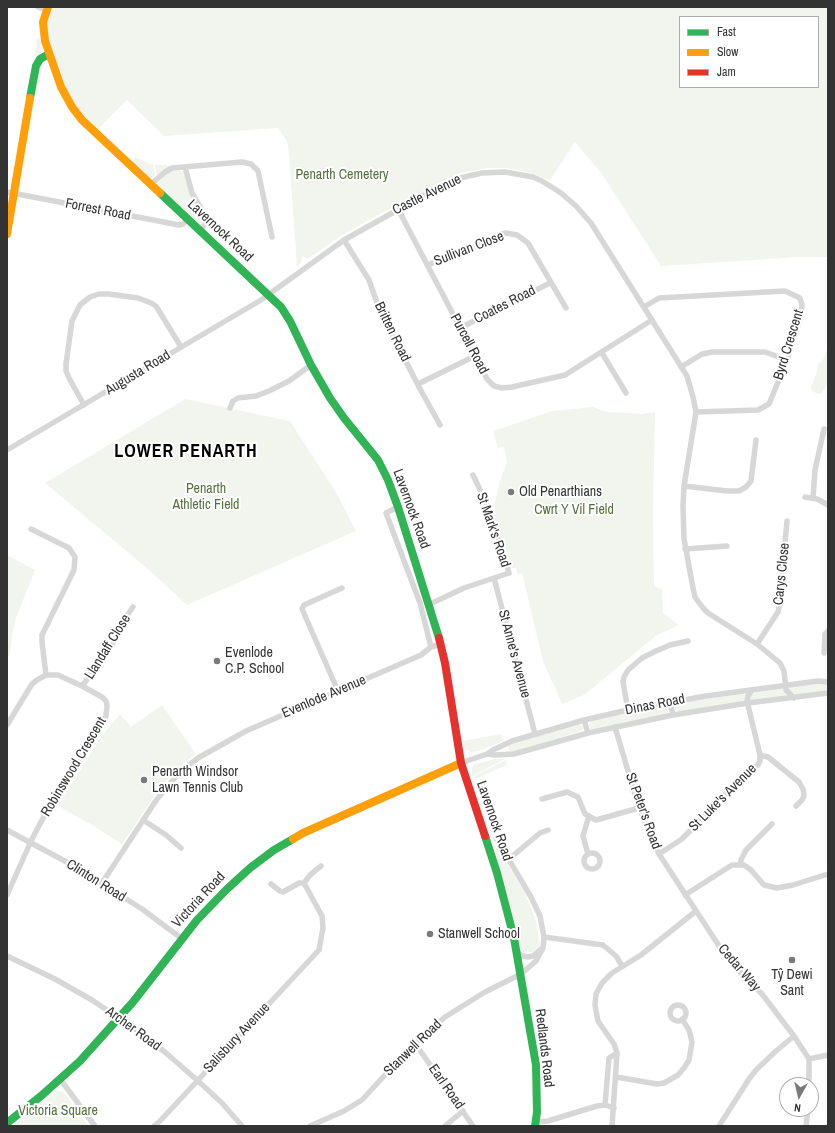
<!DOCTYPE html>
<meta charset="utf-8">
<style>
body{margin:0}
#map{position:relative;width:835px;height:1133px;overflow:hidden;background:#fff;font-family:"Archivo Narrow",sans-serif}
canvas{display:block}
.frame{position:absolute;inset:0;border:8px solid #333;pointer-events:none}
.legend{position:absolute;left:679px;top:16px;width:140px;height:72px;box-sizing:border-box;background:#fff;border:1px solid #adadad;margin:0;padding:5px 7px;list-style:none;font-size:12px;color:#333}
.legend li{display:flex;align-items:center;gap:8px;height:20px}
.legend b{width:20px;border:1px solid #adadad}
.north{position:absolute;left:779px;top:1077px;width:40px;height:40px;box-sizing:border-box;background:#fff;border:1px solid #adadad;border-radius:50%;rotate:188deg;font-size:11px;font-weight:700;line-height:16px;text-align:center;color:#333}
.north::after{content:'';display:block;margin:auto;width:14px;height:18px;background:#7a7a7a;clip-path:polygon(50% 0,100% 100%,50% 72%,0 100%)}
</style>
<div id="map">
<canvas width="835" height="1133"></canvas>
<div class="frame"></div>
<ul class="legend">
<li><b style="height:5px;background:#30b455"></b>Fast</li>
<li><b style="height:5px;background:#ff9f0a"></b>Slow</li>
<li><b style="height:5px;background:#e5322d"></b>Jam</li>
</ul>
<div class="north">N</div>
</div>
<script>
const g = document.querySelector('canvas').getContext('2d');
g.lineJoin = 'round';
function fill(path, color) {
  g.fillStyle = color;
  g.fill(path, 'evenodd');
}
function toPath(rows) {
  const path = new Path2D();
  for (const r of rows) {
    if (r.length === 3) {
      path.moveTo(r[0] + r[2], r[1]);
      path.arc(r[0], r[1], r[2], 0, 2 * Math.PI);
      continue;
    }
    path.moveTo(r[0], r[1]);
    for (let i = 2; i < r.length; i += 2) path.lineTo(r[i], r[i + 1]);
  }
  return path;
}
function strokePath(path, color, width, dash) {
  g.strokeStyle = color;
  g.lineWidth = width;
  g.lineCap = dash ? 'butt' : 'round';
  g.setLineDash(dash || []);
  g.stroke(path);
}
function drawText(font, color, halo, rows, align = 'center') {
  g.font = font + ' "Archivo Narrow",sans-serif';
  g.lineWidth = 4;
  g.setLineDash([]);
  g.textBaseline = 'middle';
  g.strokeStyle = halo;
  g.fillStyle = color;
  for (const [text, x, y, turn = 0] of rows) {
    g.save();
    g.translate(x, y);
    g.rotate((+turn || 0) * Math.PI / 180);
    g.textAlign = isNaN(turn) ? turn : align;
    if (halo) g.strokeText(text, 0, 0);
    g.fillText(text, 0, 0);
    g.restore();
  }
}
const green = toPath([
 [51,7,828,7,828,257,799,257,661,266,602,174,575,142,550,180,524,171,506,168,487,168,457,174,372,218,339,237,308,259,303,256,300,264,297,267,289,154,287,141,278,128,164,136,127,100,97,130,74,105,64,86,48,38,46,23],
 [680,17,818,17,818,87,680,87],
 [37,39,40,39,43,49,41,54,39,56,35,54],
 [135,157,153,165,155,176,149,178,132,162],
 [155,165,167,165,168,168,157,175],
 [176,170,182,171,184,173,203,215,201,225,200,226,157,186,157,180,171,171],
 [828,345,828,383,822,393,818,394,812,391,811,387,817,372,818,363,821,362,825,356],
 [185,399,290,421,337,494,356,531,187,605,148,569,45,483],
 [593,407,607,412,641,414,655,412,653,513,654,586,662,589,663,613,679,625,657,635,584,695,562,704,543,661,522,573,518,574,516,568,512,568,509,565,495,521,495,502,500,481,507,462,504,447,498,448,493,431,552,411],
 [7,555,35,570,16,618,12,635,10,653,7,659],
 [816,684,828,684,828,691,798,695,794,694,789,692,787,687],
 [783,688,787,696,750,701,750,695,755,691],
 [747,693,745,701,679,712,675,710,674,706,677,703],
 [162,705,196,754,179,767,161,786,122,844,92,825,58,806,99,740,119,715,121,715,131,727],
 [666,705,669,709,667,714,593,729,591,729,589,726,590,722,593,720],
 [577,724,583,726,582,731,513,752,510,752,508,748,509,745],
 [501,734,503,741,478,751,471,752,466,750,464,748,463,741],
 [495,759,505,759,472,776,472,768,475,764],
 [506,760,507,765,473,780,474,776],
 [495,844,525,893,536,921,540,945,533,952,526,953,523,952,519,945,497,862],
 [61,1091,64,1093,88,1126,13,1126,56,1092]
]);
const street = toPath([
 [38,7,46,10],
 [185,167,192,193,205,215,205,224,201,231],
 [151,184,165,172,172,168,242,162,251,164,258,171,272,237],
 [7,192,179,225,183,224,188,219],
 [398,209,487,379,494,386,502,388,512,387,565,375,652,320],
 [344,240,369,280,380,311,419,387,440,425],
 [428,265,448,256,466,251,496,236,506,233,517,235,528,243,566,308],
 [644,307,659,298,785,291,800,298,802,305,801,316,787,360,769,404,758,410,696,412],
 [460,328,550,283],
 [602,353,626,393],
 [681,367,702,354,712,352,765,352,787,360],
 [418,384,475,356],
 [84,405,69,378,66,371,66,364,72,321,80,305,90,297,99,294,109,294,138,298,151,303,156,306,181,347],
 [230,408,233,401,238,398,256,396,269,391,289,381,311,365],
 [7,450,261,300,344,240,428,193,460,178,482,173,505,172,533,177,542,181,561,193,576,206,591,223,687,376,693,397,696,412,684,486,683,506,684,539,693,588,695,597,703,608,708,613,757,644,780,663,784,671,786,690,794,698],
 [684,486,727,491,739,491,746,487,751,481,756,440],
 [805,497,817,499,828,505],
 [813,498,815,470,824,429],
 [398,507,386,513,420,603,431,647],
 [31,529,69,548,75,557,74,570,42,635,42,642,46,675],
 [685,549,727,546],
 [494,578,534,730],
 [430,604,464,588,509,573,489,509,473,475],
 [757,644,778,612,779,607,787,521],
 [824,653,825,634,828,631],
 [82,686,111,647,126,617,133,607],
 [338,691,302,609,304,605,342,588],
 [670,702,673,715],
 [628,710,623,682,624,677,628,670,642,658,656,651,670,645,688,641],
 [584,720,588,733],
 [7,725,32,684,37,680,46,675,58,675,82,686,102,697,106,701,107,706,106,716,69,774,42,820,32,839,7,895],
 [615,727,639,808,659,854,723,952,735,967,762,994,794,1036,809,1059,809,1085],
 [487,754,495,755,514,754,588,733,673,715,748,703,828,693],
 [760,755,768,757,799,782,803,789,804,796,802,800,796,806],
 [461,763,487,754,493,750,512,741,584,720,628,710,706,696,818,681,828,682],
 [542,799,567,792,578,797,585,814,596,820,639,808],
 [143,820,166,835,181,848],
 [7,830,74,866,142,909,181,938],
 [592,861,8],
 [588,854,583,836,589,816],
 [659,854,682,839,732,788,758,765,760,761,760,755,747,701,748,696,752,690],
 [509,859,540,833,548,830],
 [740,865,741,860,746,850,772,824],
 [102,883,157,799,180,772,198,758,246,731,421,655,431,647,441,644],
 [304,883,310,875,321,866],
 [685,895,732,865,744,865,751,870,764,885,777,888,793,885,828,874],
 [544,937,603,945,616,956,622,966],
 [517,953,523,956,528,957,533,956,541,949],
 [7,956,55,979,92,1000,135,1029,166,1053,197,1080,222,1103,242,1126],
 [678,1013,8],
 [419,1049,473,1126],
 [809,1059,828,1055],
 [616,1077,657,1084,664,1083,678,1075,684,1068,689,1060,692,1042,689,1030,682,1019],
 [60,1079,95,1126],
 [605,1105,609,1058,617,1053],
 [536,1122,548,1121,597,1106,605,1105,614,1108],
 [154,1126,160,1121,319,950,323,928,322,916,304,883,299,883,283,892,280,891,271,884],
 [310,1126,344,1111,362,1100,407,1051,445,1017,485,992,521,974,536,961,543,948,544,937,540,916,531,897,496,838],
 [445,1126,463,1111],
 [612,1126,617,1053,614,1044,598,1021,595,1005,596,994,602,983,612,973,641,955,696,911],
 [719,1126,749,1079,756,1070,776,1051,794,1036],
 [806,1126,808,1109]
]);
const fast = toPath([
 [30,98,36,66,40,59,49,54],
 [160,193,281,307,290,321,311,365,330,398,344,418,378,460,388,480,398,507,439,638],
 [485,836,497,873,514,938,536,1065,537,1112,535,1126],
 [7,1123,41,1096,80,1061,133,1002,197,920,226,890,250,868,274,850,293,839]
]);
const slow = toPath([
 [48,7,43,22,45,41,61,87,72,107,82,120,160,193],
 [7,234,30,98],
 [293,839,303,833,461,763]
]);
const jam = toPath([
 [439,638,445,663,461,763,485,836]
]);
const markers = [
 [511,492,4,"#7a7a7a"],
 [217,661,4,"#7a7a7a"],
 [144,780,4,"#7a7a7a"],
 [430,934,4,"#7a7a7a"],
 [792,960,4,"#7a7a7a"]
];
const parkNames = [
 ["Penarth Cemetery",342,175],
 ["Penarth",206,489],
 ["Athletic Field",206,505],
 ["Cwrt Y Vil Field",574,510],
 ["Victoria Square",58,1111]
];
const streetNames = [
 ["Castle Avenue",427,195,-26],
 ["Forrest Road",98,210,11],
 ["Lavernock Road",220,231,43],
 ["Sullivan Close",469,249,-21],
 ["Coates Road",505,305,-27],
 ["Britten Road",392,332,64],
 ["Purcell Road",469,344,62],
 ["Byrd Crescent",789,345,-73],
 ["Augusta Road",138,373,-31],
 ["Lavernock Road",411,509,70],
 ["St Mark's Road",493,530,71],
 ["Carys Close",782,574,-84],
 ["Llandaff Close",108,647,-58],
 ["St Anne's Avenue",514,654,75],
 ["Evenlode Avenue",324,697,-23],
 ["Dinas Road",655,705,-11],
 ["Robinswood Crescent",74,767,-59],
 ["St Luke's Avenue",723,798,-45],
 ["St Peter's Road",643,811,70],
 ["Lavernock Road",494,821,71],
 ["Clinton Road",96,881,32],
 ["Victoria Road",199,900,-47],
 ["Cedar Way",739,968,49],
 ["Archer Road",133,1029,36],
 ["Salisbury Avenue",237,1038,-47],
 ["Stanwell Road",413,1048,-44],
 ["Redlands Road",544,1048,83],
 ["Earl Road",446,1087,55]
];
const poiNames = [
 ["Old Penarthians",519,492],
 ["Evenlode",225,653],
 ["C.P. School",225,669],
 ["Penarth Windsor",152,772],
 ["Lawn Tennis Club",152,788],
 ["Stanwell School",438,934],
 ["Tŷ Dewi",792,975,"center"],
 ["Sant",792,991,"center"]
];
const districtNames = [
 ["LOWER PENARTH",186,452]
];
fill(green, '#f1f5ed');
strokePath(street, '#d7d7d7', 5.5);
strokePath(fast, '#30b455', 8);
strokePath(slow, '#ff9f0a', 8);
strokePath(jam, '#e5322d', 8);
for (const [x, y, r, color] of markers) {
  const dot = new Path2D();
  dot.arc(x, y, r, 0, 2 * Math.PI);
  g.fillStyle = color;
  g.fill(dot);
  strokePath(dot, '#fff', 1.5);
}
drawText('14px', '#56703f', '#fff', parkNames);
drawText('14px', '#333', '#fff', streetNames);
drawText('14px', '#333', '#fff', poiNames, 'left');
g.letterSpacing = '1px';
drawText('bold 18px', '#000', '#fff', districtNames);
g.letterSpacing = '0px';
</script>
